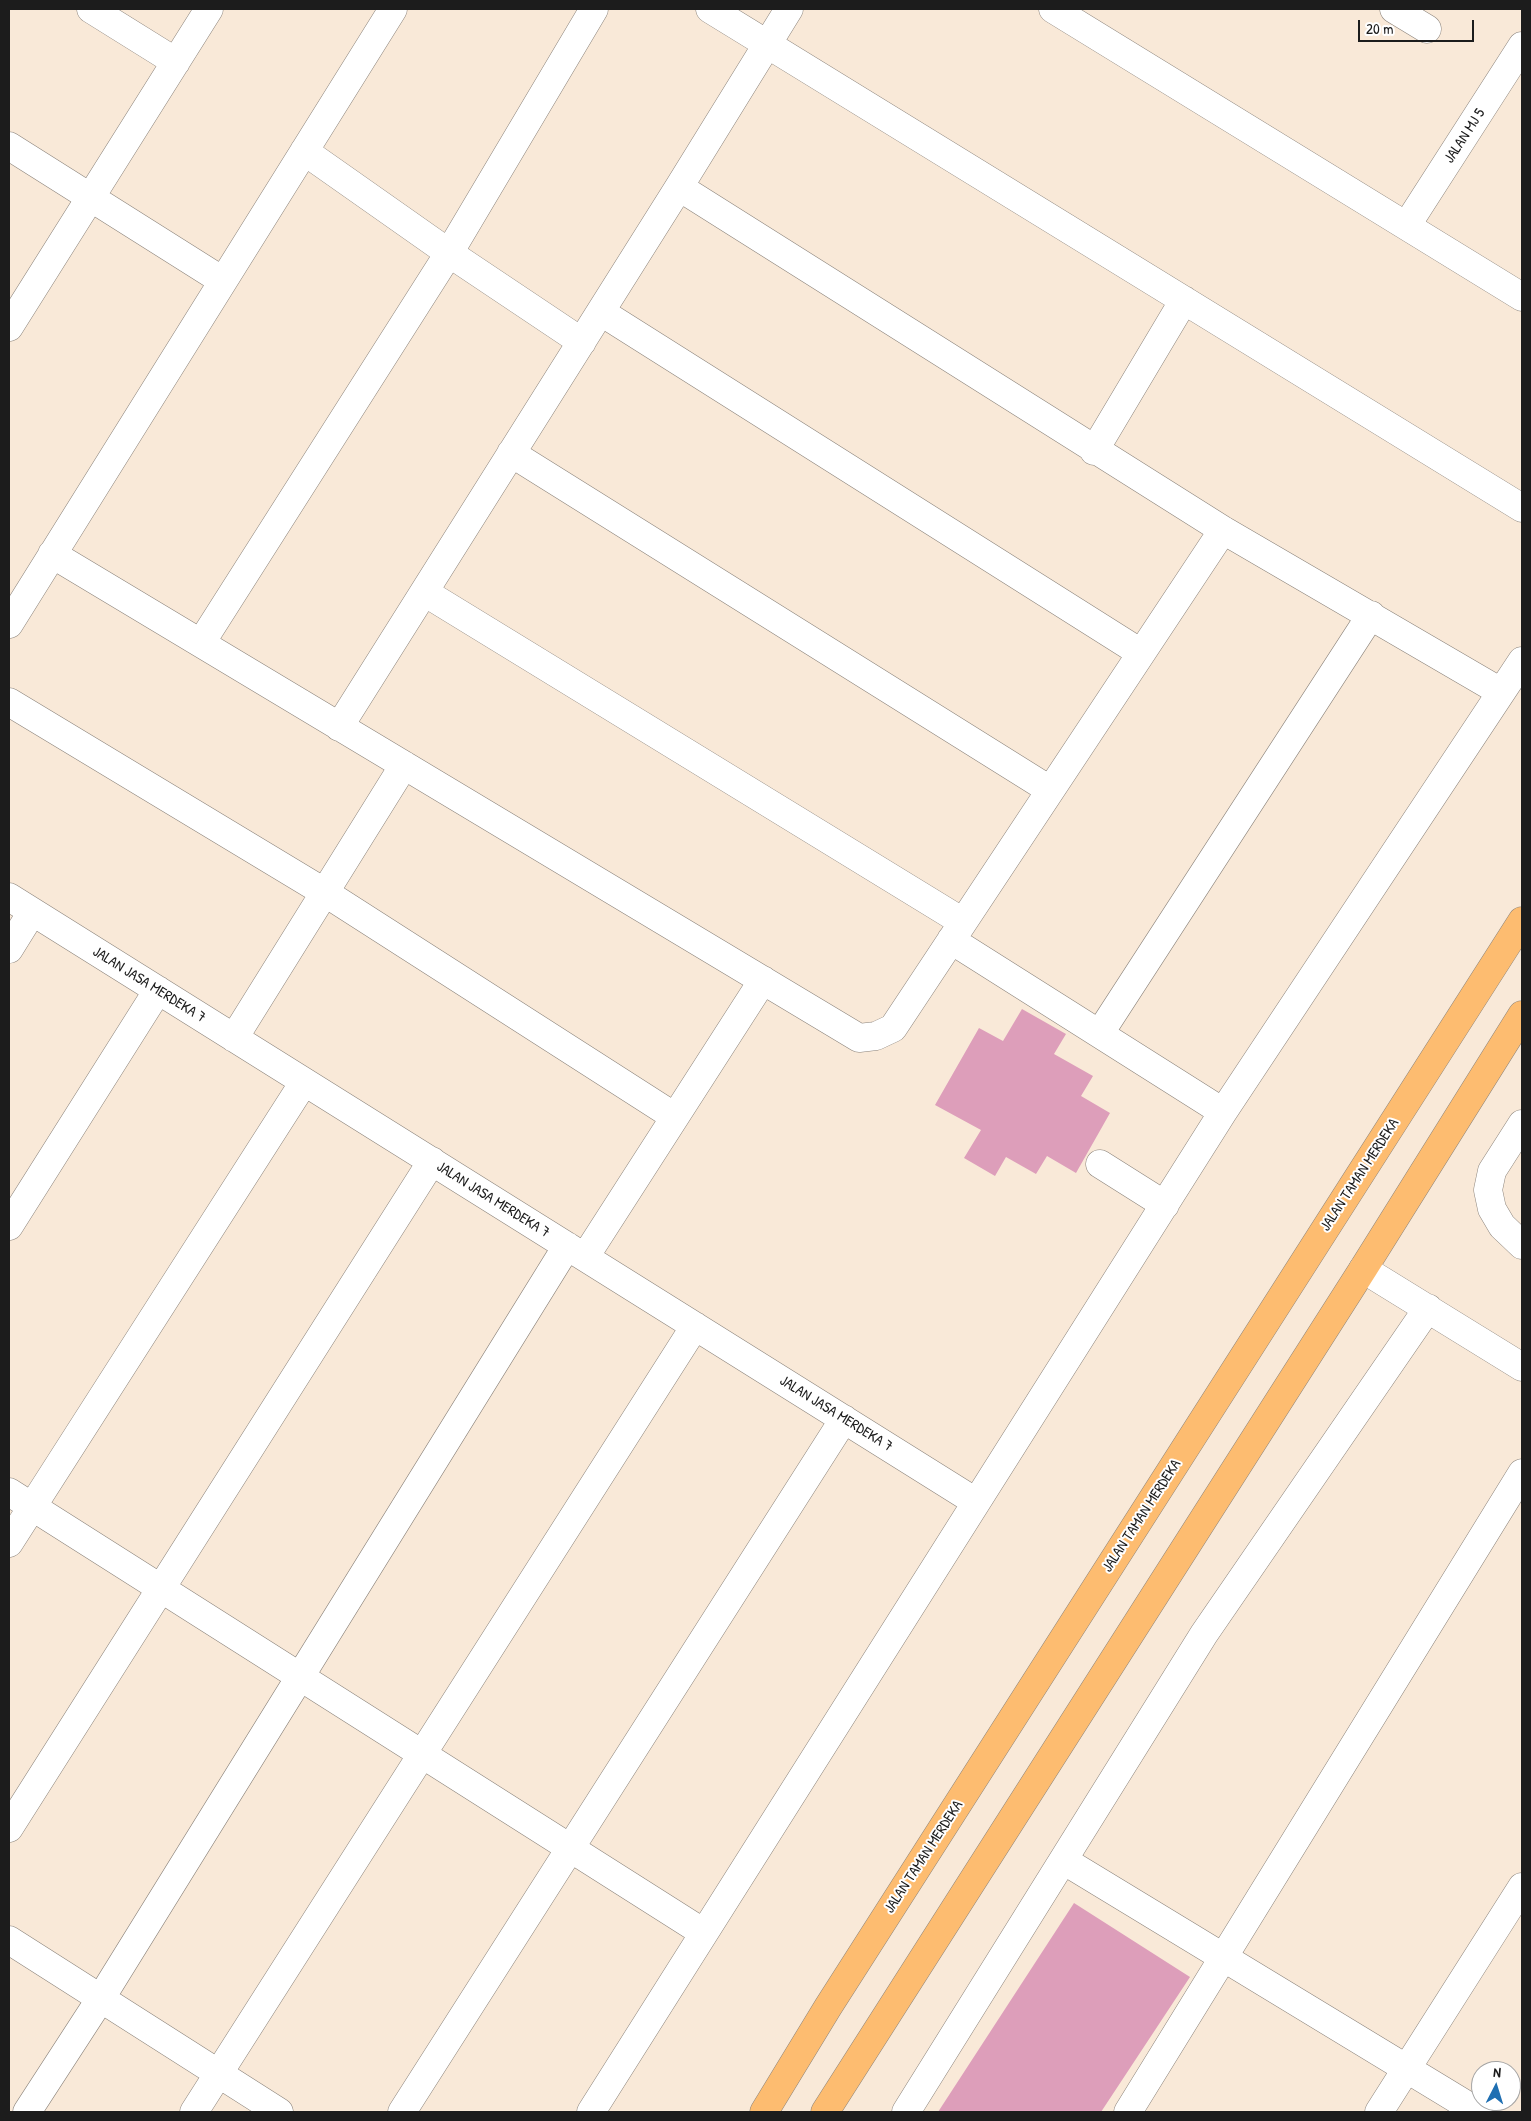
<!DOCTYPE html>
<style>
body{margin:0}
#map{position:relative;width:1531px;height:2121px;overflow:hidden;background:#f9e9d8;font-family:"Patrick Hand",sans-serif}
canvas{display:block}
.frame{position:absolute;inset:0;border:10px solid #1c1c1c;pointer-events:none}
.north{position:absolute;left:1471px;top:2061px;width:50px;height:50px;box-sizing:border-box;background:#fff;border:1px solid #a4a4a4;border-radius:50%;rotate:5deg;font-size:14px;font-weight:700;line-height:20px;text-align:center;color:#1c1c1c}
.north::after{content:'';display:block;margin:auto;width:18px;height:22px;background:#1f6fb2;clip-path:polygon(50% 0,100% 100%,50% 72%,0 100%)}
.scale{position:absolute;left:1358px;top:20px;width:116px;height:22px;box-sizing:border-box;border:2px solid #1c1c1c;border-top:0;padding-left:6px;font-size:15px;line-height:18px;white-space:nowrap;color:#1c1c1c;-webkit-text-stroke:4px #fff;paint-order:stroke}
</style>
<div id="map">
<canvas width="1531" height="2121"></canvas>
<div class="frame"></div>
<div class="north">N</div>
<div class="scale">20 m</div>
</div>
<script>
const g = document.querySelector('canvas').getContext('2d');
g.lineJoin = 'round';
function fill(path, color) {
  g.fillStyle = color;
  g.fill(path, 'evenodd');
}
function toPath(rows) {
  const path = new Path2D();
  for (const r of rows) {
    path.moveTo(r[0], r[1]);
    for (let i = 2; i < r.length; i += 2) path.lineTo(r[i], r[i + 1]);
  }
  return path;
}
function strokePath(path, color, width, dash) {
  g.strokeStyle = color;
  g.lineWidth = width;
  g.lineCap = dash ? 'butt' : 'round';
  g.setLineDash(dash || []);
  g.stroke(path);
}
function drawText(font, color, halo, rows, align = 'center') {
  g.font = font + ' "Patrick Hand",sans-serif';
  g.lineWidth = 4;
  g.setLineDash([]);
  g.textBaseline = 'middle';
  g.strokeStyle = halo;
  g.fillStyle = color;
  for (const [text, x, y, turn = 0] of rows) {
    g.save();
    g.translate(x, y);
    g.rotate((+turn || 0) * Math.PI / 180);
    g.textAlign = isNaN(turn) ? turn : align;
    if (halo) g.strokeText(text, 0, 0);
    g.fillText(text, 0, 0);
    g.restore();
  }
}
const building = toPath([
 [1022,1009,1066,1034,1054,1054,1093,1076,1081,1096,1110,1113,1076,1173,1047,1156,1036,1174,1006,1157,995,1176,964,1158,981,1130,935,1105,979,1028,1003,1041],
 [1074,1903,1190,1977,1101,2112,938,2112]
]);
const minor = toPath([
 [91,9,176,62],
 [710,9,1522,508],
 [1053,9,1522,297],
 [1394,9,1427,29],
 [9,146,223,281],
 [304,151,449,253,582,342],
 [679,187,1223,530,1501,692],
 [1407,225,1522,46],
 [601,312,1141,653],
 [9,327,209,9],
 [1094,451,1184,300],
 [511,453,1050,790],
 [52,554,859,1038,876,1036,893,1028,1223,530],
 [424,592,963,922],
 [9,624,393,9],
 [201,643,449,253,594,9],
 [9,702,324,892,675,1117],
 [339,727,679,187,789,9],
 [9,897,976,1502],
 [951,940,1223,1112],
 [9,949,32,912],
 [1100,1033,1371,615],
 [234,1038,404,765],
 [1522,1124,1492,1171,1488,1190,1492,1209,1502,1226,1522,1245],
 [1100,1164,1165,1205],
 [9,1226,158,990],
 [585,1257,763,980],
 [1363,1269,1522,1367],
 [9,1492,704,1933],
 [9,1543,304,1082],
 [9,1828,432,1161],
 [1063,1860,1478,2112],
 [9,1940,279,2112],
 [27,2112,101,1998,567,1246],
 [194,2112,695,1326],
 [402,2112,844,1419],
 [591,2112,1223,1112,1522,661],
 [906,2112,1204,1634,1428,1308],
 [1128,2112,1522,1473],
 [1379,2112,1522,1887]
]);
const major = toPath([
 [764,2112,828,2007,1522,921],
 [825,2112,1363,1269,1522,1015]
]);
const streetNames = [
 ["JALAN MJ 5",1465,136,-57],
 ["JALAN JASA MERDEKA 7",149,985,32],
 ["JALAN TAMAN MERDEKA",1360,1175,-57],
 ["JALAN JASA MERDEKA 7",493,1200,32],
 ["JALAN JASA MERDEKA 7",836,1414,32],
 ["JALAN TAMAN MERDEKA",1142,1516,-57],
 ["JALAN TAMAN MERDEKA",924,1857,-57]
];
fill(building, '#dd9eba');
strokePath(minor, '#8a827a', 29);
strokePath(major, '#8a827a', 29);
strokePath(minor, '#fff', 28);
strokePath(major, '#fdbc70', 28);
drawText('15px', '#1c1c1c', '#fff', streetNames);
</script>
